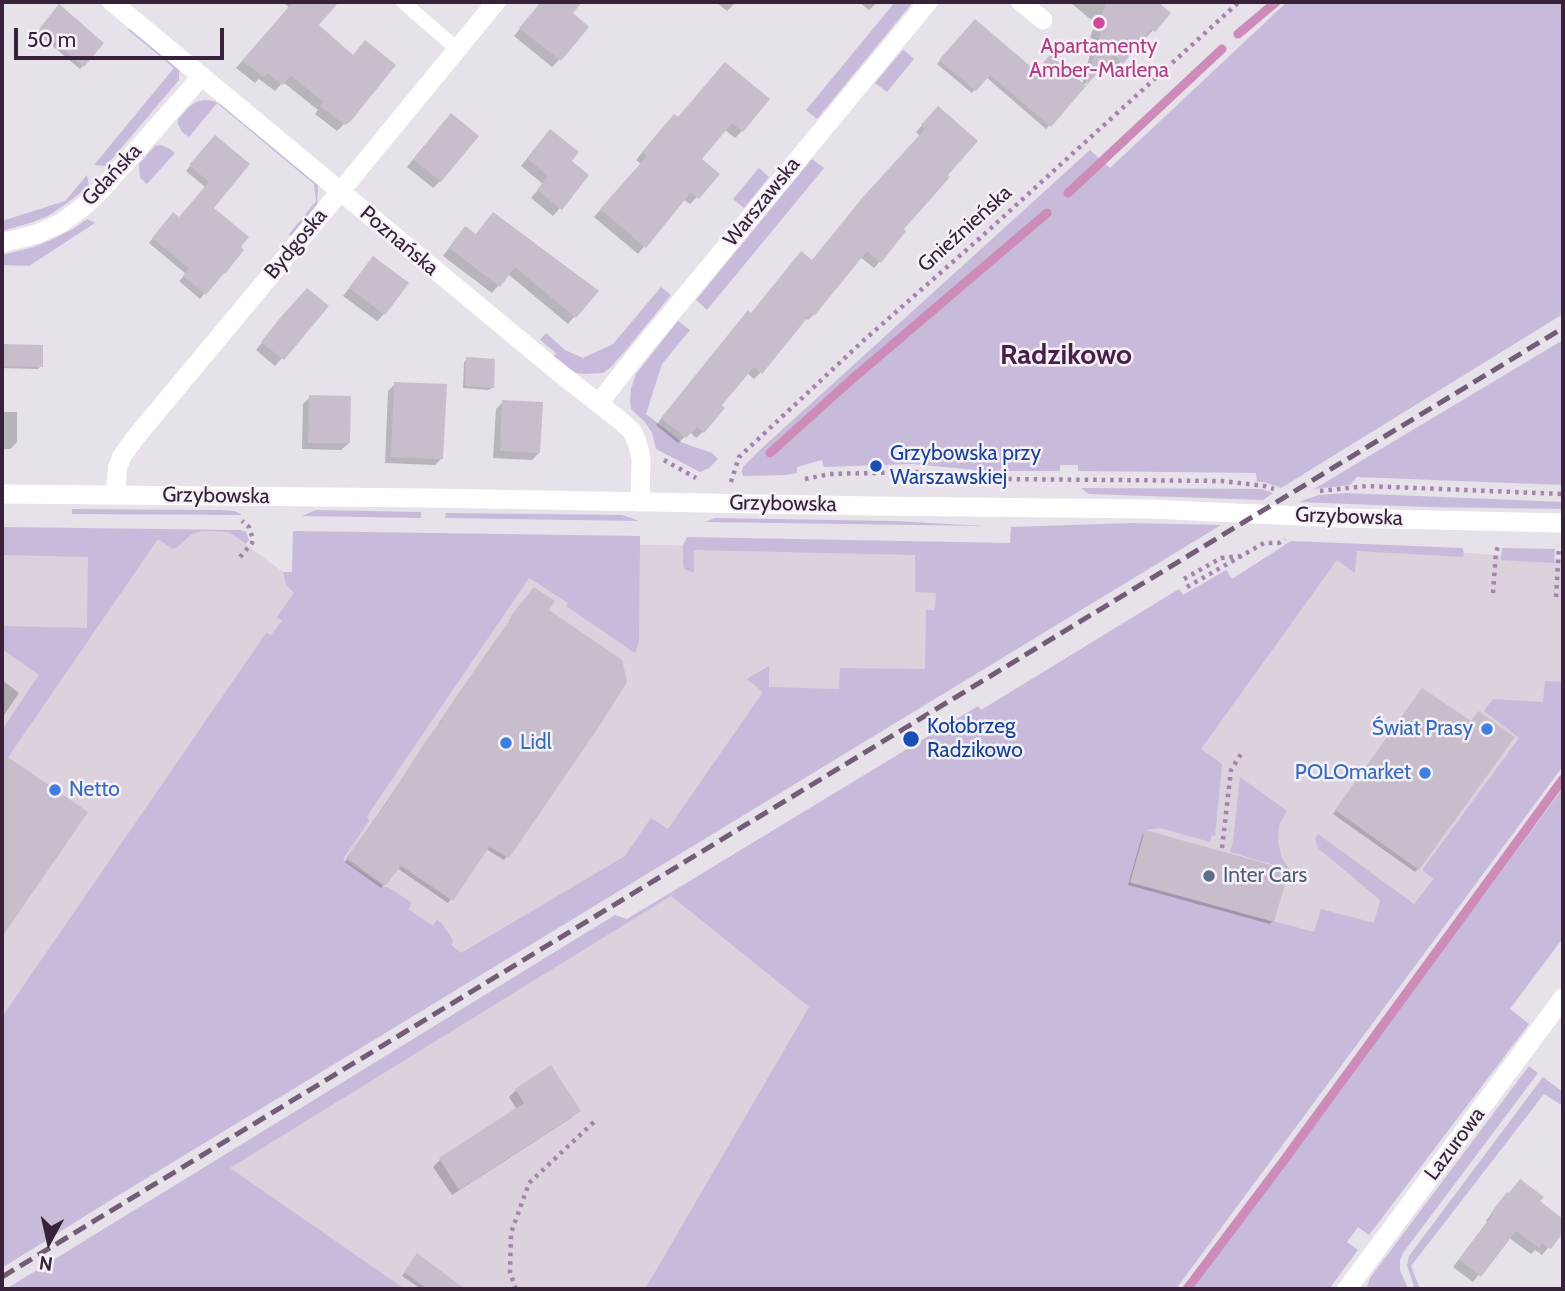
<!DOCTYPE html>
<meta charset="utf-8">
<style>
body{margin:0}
#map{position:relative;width:1565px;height:1291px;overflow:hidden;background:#e7e1ea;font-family:Cabin,sans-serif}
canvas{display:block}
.frame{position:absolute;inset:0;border:4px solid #37223a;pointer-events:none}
.north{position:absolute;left:14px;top:1207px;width:70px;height:70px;-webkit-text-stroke:5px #f5f1f7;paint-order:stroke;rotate:188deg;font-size:19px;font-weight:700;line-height:28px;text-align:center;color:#37223a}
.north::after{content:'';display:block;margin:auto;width:24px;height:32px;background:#37223a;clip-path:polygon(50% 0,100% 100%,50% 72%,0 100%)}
.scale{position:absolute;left:14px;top:28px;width:210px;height:32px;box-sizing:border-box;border:4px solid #37223a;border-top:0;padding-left:9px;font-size:21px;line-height:24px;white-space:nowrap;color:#37223a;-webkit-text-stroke:5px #f5f1f7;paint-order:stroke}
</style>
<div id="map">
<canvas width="1565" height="1291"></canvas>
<div class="frame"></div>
<div class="north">N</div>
<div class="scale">50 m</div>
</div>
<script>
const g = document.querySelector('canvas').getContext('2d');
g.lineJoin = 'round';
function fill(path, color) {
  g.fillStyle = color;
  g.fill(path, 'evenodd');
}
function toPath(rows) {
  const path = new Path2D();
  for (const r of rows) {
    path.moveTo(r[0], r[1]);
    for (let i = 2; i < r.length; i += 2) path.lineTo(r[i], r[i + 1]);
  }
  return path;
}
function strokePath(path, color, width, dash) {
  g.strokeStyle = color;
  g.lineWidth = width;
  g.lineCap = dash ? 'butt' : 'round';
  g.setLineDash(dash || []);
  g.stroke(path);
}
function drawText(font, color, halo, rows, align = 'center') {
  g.font = font + ' Cabin,sans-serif';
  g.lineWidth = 5;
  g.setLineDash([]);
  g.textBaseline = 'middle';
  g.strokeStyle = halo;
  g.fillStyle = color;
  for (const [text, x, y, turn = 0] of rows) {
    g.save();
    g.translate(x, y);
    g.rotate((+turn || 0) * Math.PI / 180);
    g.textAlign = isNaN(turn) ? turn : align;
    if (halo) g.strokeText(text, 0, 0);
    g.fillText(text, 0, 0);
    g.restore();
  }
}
const built = toPath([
 [202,531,227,532,233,535,283,572,284,578,302,598,2,1034,2,553,153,535,178,547,184,541,192,534],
 [540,543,1021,551,1036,623,685,840,440,984,263,949],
 [1338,545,1563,559,1563,698,1414,904,1367,965,1085,883],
 [671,896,809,1007,645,1289,405,1289,229,1168]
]);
const green = toPath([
 [895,2,913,2,817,119,806,110],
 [1287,2,1563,2,1563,314,1281,488,1264,482,1257,482,1256,473,1078,471,1078,465,1060,465,1060,471,987,471,912,464,824,467,822,460,797,467,797,473,786,475,743,476,742,472,743,467,762,448,1090,150,1110,168],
 [130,28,179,70,179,80,106,166,94,165,174,68,128,30],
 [902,51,904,50,914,59,887,92,875,83],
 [204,100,214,101,222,105,318,185,317,205,291,236,289,234,316,201,314,184,217,103,189,137,182,132,178,124,178,119,189,107,196,102],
 [161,145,170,149,175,153,147,184,140,178,139,164,155,146],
 [812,159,824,168,707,310,696,300],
 [759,168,769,177,744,208,733,199],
 [87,175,89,186,66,204,48,216,33,222,2,231,2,221,65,201],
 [87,219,95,223,29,266,2,265,2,255,34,247,53,239,73,229],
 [661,287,671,295,626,350,610,368,603,373,583,374,572,372,553,357,556,353,540,340,546,333,565,350,583,358,613,344],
 [678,321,690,330,662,364,646,414,683,443,712,453,718,459,709,468,700,472,656,449,652,433,645,422,631,409,630,400,631,389,636,374],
 [1563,340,1563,485,1357,477,1350,485,1314,489],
 [1081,488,1262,489,1273,493,1263,500,1089,494],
 [1345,493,1563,502,1563,509,1428,507,1299,502,1319,495],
 [72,509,223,510,235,511,242,515,72,514],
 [316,510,421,512,421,518,302,516],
 [446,513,622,515,639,521,445,518],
 [715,518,893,521,985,526,705,522],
 [1131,523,1221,525,114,1198,2,1268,2,1017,266,633,271,635,282,621,277,617,294,593,286,584,283,572,292,572,293,531,640,536,639,642,635,653,566,606,568,603,529,578,367,816,369,821,343,859,384,887,388,887,412,903,408,909,433,926,437,920,442,924,450,935,453,942,451,945,461,953,625,856,651,818,668,829,763,692,747,679,748,678,769,666,769,687,839,689,840,668,925,669,926,610,935,610,936,593,915,592,915,555,694,550,694,572,691,572,684,569,683,564,683,545,687,537,1010,543,1011,527],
 [2,527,241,530,246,532,249,540,246,544,233,535,227,532,202,531,192,534,184,541,178,547,173,549,158,539,2,766,2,730,39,675,2,649,2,626,87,628,88,557,2,555],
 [1291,541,1463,548,1464,555,1463,557,1357,551,1355,573,1337,560,1201,749,1222,764,1215,836,1212,835,1210,842,1160,828,1145,830,1130,883,1314,932,1321,909,1374,923,1380,900,1318,848,1315,839,1318,834,1414,904,1433,879,1422,870,1519,738,1484,711,1493,699,1543,702,1545,681,1562,682,1563,680,1563,766,1176,1289,645,1289,809,1007,671,896,230,1168,405,1289,6,1289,615,915,627,919,978,706,981,710,1179,589,1183,595,1226,570,1232,579],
 [1502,548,1555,549,1554,563,1501,560],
 [1240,777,1287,811,1279,825,1278,842,1282,858,1288,867,1298,876,1288,873,1285,868,1230,852,1233,841],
 [1563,788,1563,938,1510,1009,1529,1024,1369,1235,1358,1227,1347,1242,1358,1250,1329,1289,1192,1289],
 [1529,1066,1538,1073,1403,1253,1400,1260,1400,1270,1408,1289,1366,1289,1370,1278],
 [1543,1077,1563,1092,1563,1106,1544,1094,1411,1266,1420,1289,1415,1289,1407,1265,1409,1256]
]);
const shadow = toPath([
 [282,2,337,2,317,26,349,119,337,131,315,114,318,110,283,82,275,91,259,79,255,83,236,68,289,7],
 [542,2,579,2,570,13,559,60,552,67,514,36],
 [716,2,736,2,727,11],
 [859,2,878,2,869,10],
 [1065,2,1154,2,1168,13,1146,38,1143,36,1114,70,1104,62,1046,129,986,77,972,93,937,64,975,21,1036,73,1082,85,1094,39,1090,38,1095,23,1071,3],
 [56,10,102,43,80,69,37,33],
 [718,71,742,131,735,138,724,129,700,160,697,197,690,204,683,199,638,254,594,217,641,164,636,160,667,123,678,119],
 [938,108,901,229,880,261,874,268,860,257,814,314,808,320,805,318,760,373,754,379,747,373,720,405,703,432,696,438,690,432,678,443,656,425,742,319,751,315,811,262,920,136,916,132],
 [444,122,440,181,433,188,407,167],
 [543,139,587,176,553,216,531,198,543,184,521,166],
 [210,142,211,209,239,248,224,273,218,277,200,299,179,281,186,274,149,243,168,219,178,219,205,187,186,171],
 [493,214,596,291,568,324,508,274,492,293,443,256,458,236,475,236],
 [366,266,384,314,377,321,343,296],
 [300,298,326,306,275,366,256,350],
 [4,346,41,366,38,369,2,368,2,348],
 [467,359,492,387,489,390,463,388,464,362],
 [395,384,442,458,435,465,385,463,388,391],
 [310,397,349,443,341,450,302,449,303,404],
 [503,402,539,453,532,460,493,458,496,409],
 [2,412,17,412,17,442,10,449,2,449],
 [531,593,546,611,507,856,504,860,486,849,448,903,397,868,381,888,345,862,440,724,439,723,496,640,510,622,509,621],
 [2,680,19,693,2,718],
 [1420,693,1418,869,1415,872,1333,814],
 [2,756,85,813,2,934],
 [1145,832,1273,921,1270,924,1128,885,1142,836],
 [516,1090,578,1111,571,1118,452,1195,433,1167,440,1160,517,1110,509,1097],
 [1507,1194,1538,1202,1563,1221,1563,1230,1542,1255,1535,1250,1531,1254,1508,1237,1473,1282,1453,1267,1487,1222,1486,1221,1500,1201],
 [417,1256,464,1289,421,1289,402,1276]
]);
const stream = toPath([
 [1238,34,1276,2],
 [1068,193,1222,49],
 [770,453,851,380,1047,213],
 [1187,1289,1282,1163,1563,779]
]);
const building = toPath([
 [293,2,339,2,319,25,353,55,365,40,396,65,351,121,345,125,320,106,324,102,291,76,283,85,267,73,264,77,242,61],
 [541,2,582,2,573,13,589,27,561,61,519,28],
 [1106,2,1158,2,1171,13,1155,32,1151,29,1123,64,1113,55,1086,86,1101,31,1097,31],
 [59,4,104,43,84,67,39,29],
 [975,19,1036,71,1050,55,1086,86,1051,127,990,75,976,91,939,60],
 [725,62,770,99,743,132,732,123,702,159,720,174,699,199,691,192,646,248,600,209,647,156,642,152,674,114,678,117],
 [938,106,978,141,948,175,950,177,904,229,906,231,881,263,867,251,815,315,812,312,762,374,754,367,722,405,725,408,704,433,697,427,686,438,661,418,748,310,751,313,801,251,812,260,863,197,925,129,921,125],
 [451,113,479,136,441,182,413,159],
 [550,129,579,152,572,161,589,175,562,210,537,190,548,176,527,158],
 [215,135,250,164,214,208,249,237,241,247,244,250,225,274,224,273,206,295,183,276,189,268,152,238,173,212,179,217,209,182,189,165],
 [493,212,599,291,576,318,515,267,500,287,449,248,465,226,476,234],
 [373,256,409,283,385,315,349,288],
 [307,288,329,306,284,360,261,342,281,317],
 [3,344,43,345,43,367,3,366],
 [466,357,495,359,494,388,465,386],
 [394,382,447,384,443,459,391,457],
 [309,395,351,396,350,443,308,443],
 [502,400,543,402,540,453,500,451],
 [534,587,555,601,549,610,622,660,627,682,600,725,509,858,489,847,453,901,401,866,385,886,346,858,387,802,427,739,442,720,441,719,499,635,512,618,510,617],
 [1422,688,1471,721,1478,711,1515,737,1419,870,1335,810],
 [2,753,88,812,2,937],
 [1145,830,1289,870,1274,922,1130,882],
 [551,1065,581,1111,459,1190,439,1158,524,1103,515,1089],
 [1520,1179,1544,1197,1540,1201,1563,1219,1563,1233,1551,1249,1542,1243,1539,1248,1516,1231,1481,1277,1459,1259,1493,1214,1491,1213,1507,1192,1509,1193],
 [417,1253,465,1289,427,1289,404,1272]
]);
const path = toPath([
 [664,460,696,478],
 [805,479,830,474,917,472,999,479,1223,481,1264,486,1274,489],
 [731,482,739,457,863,341,980,238,1239,2],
 [1320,491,1367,486,1563,494],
 [240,557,252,543,253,539,249,527,242,521],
 [1184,579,1221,558,1240,556],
 [1187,587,1264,543,1279,543,1285,539],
 [1493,593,1496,552,1499,545],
 [1556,597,1559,546],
 [1222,848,1231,770,1241,754],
 [516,1289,510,1273,511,1233,529,1183,596,1120]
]);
const service = toPath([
 [403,2,457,49]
]);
const minor = toPath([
 [112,2,556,370,621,421,632,431,637,442,641,458,640,502],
 [1021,2,1043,20],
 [2,243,37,234,61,223,83,207,102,189,202,76],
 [599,403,635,357,928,2],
 [115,495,118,466,122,456,135,438,340,192,496,2],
 [1347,1289,1563,998]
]);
const tertiary = toPath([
 [2,494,429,498,872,506,1151,509,1342,518,1563,523]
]);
const rail = toPath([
 [2,1277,1563,328]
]);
const markers = [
 [1099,23,7,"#d1479c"],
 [876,466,7,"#1a4fb4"],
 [1487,729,7,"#3f7fe0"],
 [911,739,9,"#1a4fb4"],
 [506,743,7,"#3f7fe0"],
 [1425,773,7,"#3f7fe0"],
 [55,790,7,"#3f7fe0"],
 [1209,876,7,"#5c6f8a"]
];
const hotelNames = [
 ["Apartamenty",1099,47],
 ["Amber-Marlena",1099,71]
];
const streetNames = [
 ["Gdańska",112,175,-47],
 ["Warszawska",762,202,-51],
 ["Gnieźnieńska",965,229,-42],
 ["Poznańska",399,241,40],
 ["Bydgoska",296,244,-50],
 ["Grzybowska",216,496,1],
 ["Grzybowska",783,504,1],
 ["Grzybowska",1349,517,2],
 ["Lazurowa",1455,1144,-53]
];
const transitNames = [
 ["Grzybowska przy",890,454],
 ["Warszawskiej",890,478],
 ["Kołobrzeg",927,727],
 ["Radzikowo",927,751]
];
const shopNames = [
 ["Świat Prasy",1473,729],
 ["Lidl",520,743,"left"],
 ["POLOmarket",1411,773],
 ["Netto",69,790,"left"]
];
const serviceNames = [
 ["Inter Cars",1223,876]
];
const districtNames = [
 ["Radzikowo",1066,356]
];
fill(built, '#dbd2de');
fill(green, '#c8bada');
fill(shadow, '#0003');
strokePath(stream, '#cd8bb9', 9);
fill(building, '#c7bdcb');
strokePath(path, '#a583ac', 4.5, [3.5, 5]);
strokePath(service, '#fff', 14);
strokePath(minor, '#fff', 19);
strokePath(tertiary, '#fff', 19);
strokePath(rail, '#735c76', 5, [14, 7]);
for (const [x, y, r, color] of markers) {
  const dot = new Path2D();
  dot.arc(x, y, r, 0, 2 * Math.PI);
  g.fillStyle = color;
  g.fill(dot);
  strokePath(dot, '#f5f1f7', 2.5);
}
drawText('21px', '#b23c85', '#f5f1f7', hotelNames);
drawText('21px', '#37223a', '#f5f1f7', streetNames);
drawText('21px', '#164399', '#f5f1f7', transitNames, 'left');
drawText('21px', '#366cbe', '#f5f1f7', shopNames, 'right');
drawText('21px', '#4e5e75', '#f5f1f7', serviceNames, 'left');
drawText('bold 28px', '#471f4b', '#f5f1f7', districtNames);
</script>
